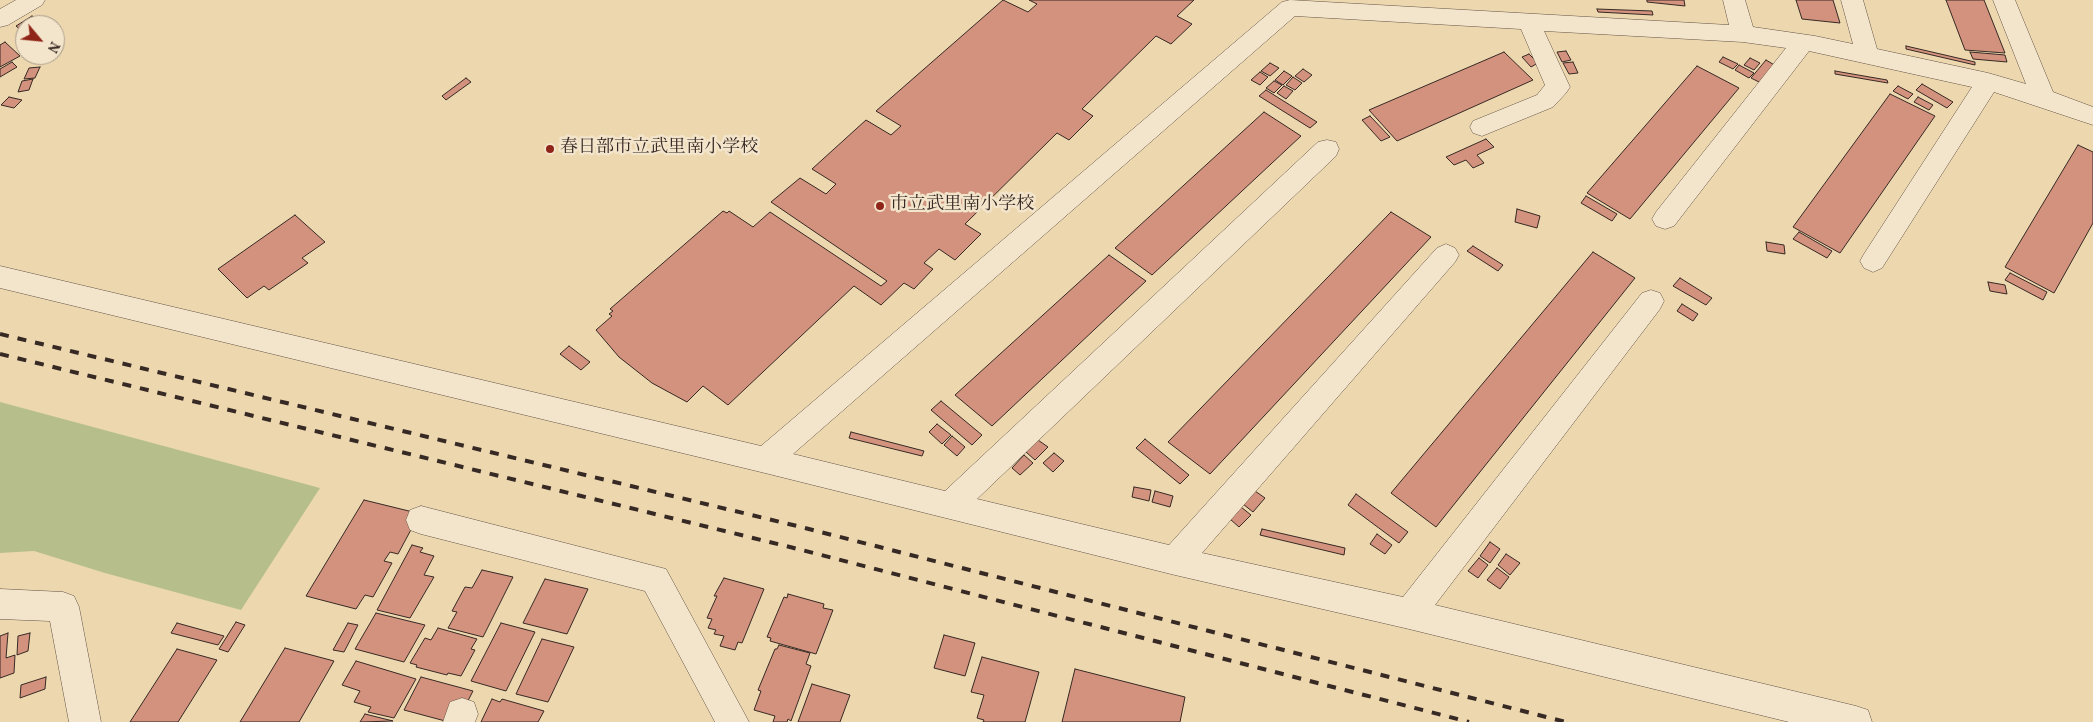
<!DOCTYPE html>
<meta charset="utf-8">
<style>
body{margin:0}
#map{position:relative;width:2093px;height:722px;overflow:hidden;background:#ecd7af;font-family:Vollkorn,serif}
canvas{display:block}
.north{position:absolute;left:15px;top:15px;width:50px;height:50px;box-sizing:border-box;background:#f3e5cb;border:1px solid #a89a88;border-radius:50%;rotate:118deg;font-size:14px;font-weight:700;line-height:20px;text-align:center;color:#372924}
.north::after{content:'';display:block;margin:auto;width:18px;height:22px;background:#8f2418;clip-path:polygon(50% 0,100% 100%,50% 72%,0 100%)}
</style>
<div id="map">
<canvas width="2093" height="722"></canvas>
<div class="north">N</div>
</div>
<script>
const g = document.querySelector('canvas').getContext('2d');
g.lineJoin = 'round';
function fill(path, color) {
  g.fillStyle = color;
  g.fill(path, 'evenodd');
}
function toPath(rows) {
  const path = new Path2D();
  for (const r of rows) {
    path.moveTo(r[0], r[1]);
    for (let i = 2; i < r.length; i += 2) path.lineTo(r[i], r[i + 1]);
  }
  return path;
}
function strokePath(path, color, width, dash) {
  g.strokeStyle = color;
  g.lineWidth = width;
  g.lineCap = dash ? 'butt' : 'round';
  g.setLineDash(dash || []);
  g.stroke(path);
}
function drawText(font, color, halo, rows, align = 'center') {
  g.font = font + ' Vollkorn,"Noto Serif JP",serif';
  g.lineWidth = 5;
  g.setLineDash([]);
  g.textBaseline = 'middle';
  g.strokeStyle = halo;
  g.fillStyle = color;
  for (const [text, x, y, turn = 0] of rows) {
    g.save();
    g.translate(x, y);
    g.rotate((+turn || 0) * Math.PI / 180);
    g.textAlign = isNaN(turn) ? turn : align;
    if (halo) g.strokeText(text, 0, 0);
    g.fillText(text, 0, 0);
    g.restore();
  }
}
const green = toPath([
 [0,402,320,488,241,610,105,573,34,551,0,553]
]);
const building = toPath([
 [1003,0,1028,12,1037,4,1029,0,1194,0,1177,16,1192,24,1171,44,1156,36,1082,109,1093,116,1069,140,1057,133,965,224,981,234,955,260,939,249,924,263,933,269,914,289,904,283,881,305,854,286,728,405,703,386,687,402,652,383,619,357,596,330,612,316,609,314,613,311,610,309,723,211,727,213,729,211,753,227,770,212,881,286,887,281,771,202,800,178,826,194,836,184,812,169,866,120,891,135,901,126,876,111,1003,0],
 [1647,0,1684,0,1685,6,1647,2,1647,0],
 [1796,0,1833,0,1840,23,1802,19,1796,0],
 [1946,0,1984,0,2005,53,1965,50,1946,0],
 [1597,9,1652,11,1653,15,1598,12,1597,9],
 [32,16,39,21,33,25,25,25,25,30,22,31,16,26,32,16],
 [5,42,20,56,0,67,0,45,5,42],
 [1906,46,1975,62,1975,65,1906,49,1906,46],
 [1566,51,1571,60,1562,62,1557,52,1566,51],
 [1504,52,1533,80,1397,141,1369,110,1504,52],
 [1970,52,2005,55,2007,62,1973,59,1970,52],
 [1529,54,1538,63,1531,67,1522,57,1529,54],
 [1723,57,1738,64,1733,69,1719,62,1723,57],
 [1750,58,1760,63,1754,70,1744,65,1750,58],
 [1766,60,1776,66,1761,83,1751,78,1766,60],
 [12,62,17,67,0,77,0,69,12,62],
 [1573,62,1578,73,1569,74,1563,63,1573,62],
 [1270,63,1279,68,1270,76,1261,71,1270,63],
 [1739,65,1754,73,1749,78,1735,70,1739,65],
 [1697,66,1739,88,1630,219,1587,193,1697,66],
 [40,67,35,78,24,79,29,68,40,67],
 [1303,69,1312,75,1304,82,1295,76,1303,69],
 [1284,71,1292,76,1283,85,1275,80,1284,71],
 [1835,71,1887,80,1888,83,1835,74,1835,71],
 [1260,72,1268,77,1260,85,1251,80,1260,72],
 [1293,77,1302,83,1295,90,1286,85,1293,77],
 [466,78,471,82,446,100,442,96,466,78],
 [33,79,29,90,18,92,22,81,33,79],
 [1274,81,1282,85,1274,93,1266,88,1274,81],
 [1922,84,1953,102,1947,108,1916,90,1922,84],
 [1284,86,1293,91,1286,99,1277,93,1284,86],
 [1898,86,1913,94,1908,99,1893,91,1898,86],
 [1266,90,1317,122,1310,128,1259,96,1266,90],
 [1890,94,1935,116,1840,253,1793,227,1890,94],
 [9,97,22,100,14,108,1,105,9,97],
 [1918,97,1933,105,1929,110,1914,102,1918,97],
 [1264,112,1301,136,1152,275,1115,248,1264,112],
 [1370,116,1390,137,1381,141,1362,120,1370,116],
 [1486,139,1494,147,1477,155,1484,163,1473,168,1466,160,1454,165,1446,157,1486,139],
 [2078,145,2093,152,2093,223,2054,293,2005,267,2078,145],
 [1586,196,1617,214,1612,221,1581,203,1586,196],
 [1517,209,1540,216,1537,228,1515,222,1517,209],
 [1391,212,1431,237,1210,474,1168,442,1391,212],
 [295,215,325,242,302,258,308,263,269,290,264,286,247,298,218,269,295,215],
 [1799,232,1832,251,1827,258,1793,239,1799,232],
 [1766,242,1784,245,1785,254,1767,251,1766,242],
 [1473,246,1503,265,1498,271,1467,251,1473,246],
 [1593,252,1635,278,1436,527,1391,493,1593,252],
 [1109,255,1146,281,992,426,955,395,1109,255],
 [2010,273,2047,292,2043,300,2005,280,2010,273],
 [1680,278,1712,298,1706,305,1673,286,1680,278],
 [1988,282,2005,285,2007,294,1990,291,1988,282],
 [1682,304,1698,314,1693,321,1677,311,1682,304],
 [569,346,590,362,581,370,560,354,569,346],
 [941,401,982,435,972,445,931,410,941,401],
 [937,424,951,435,942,444,929,432,937,424],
 [851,432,924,451,922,456,849,438,851,432],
 [952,436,965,447,957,456,944,445,952,436],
 [1145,439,1189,475,1180,484,1136,448,1145,439],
 [1038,440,1048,447,1035,460,1026,452,1038,440],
 [1054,453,1064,461,1053,472,1043,463,1054,453],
 [1024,455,1033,463,1020,475,1012,468,1024,455],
 [1134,487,1151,490,1149,501,1132,497,1134,487],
 [1155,491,1173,496,1170,507,1152,502,1155,491],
 [1255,491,1265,498,1253,512,1243,504,1255,491],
 [1356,494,1408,532,1399,543,1348,505,1356,494],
 [364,500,413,512,407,522,414,524,398,554,390,552,384,561,392,563,373,597,365,595,356,609,306,596,364,500],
 [1241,507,1251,515,1239,527,1230,519,1241,507],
 [1262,529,1345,548,1344,555,1260,535,1262,529],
 [1377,534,1392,545,1385,554,1370,544,1377,534],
 [1490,542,1500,549,1490,563,1480,556,1490,542],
 [412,545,423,548,420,552,434,556,424,575,434,577,410,618,377,610,412,545],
 [1506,554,1520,563,1510,575,1498,565,1506,554],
 [1479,558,1488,565,1478,578,1468,571,1479,558],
 [1497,568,1509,577,1500,589,1487,580,1497,568],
 [482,570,513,577,483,637,448,628,457,612,452,611,465,587,472,588,482,570],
 [724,578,764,589,742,643,738,642,735,650,720,646,724,636,714,634,716,630,708,628,712,619,707,618,717,596,714,596,724,578],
 [545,579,588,589,567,634,523,623,545,579],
 [788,594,824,604,823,608,833,610,816,654,770,641,771,638,767,637,784,597,787,598,788,594],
 [376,613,425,625,404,662,355,649,376,613],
 [236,622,245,625,228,652,219,649,236,622],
 [177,623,224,636,218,645,171,633,177,623],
 [348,623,358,625,344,652,333,650,348,623],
 [501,623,535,632,506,691,471,681,501,623],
 [438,628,477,639,471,649,475,650,461,676,448,673,447,675,416,667,417,665,410,663,425,638,431,640,438,628],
 [8,633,6,658,15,655,14,673,0,678,0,636,8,633],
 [30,633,28,651,17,655,18,636,30,633],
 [944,635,975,643,965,676,934,668,944,635],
 [542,639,574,647,548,702,516,694,542,639],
 [779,645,810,653,806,664,811,666,791,721,788,719,787,722,773,722,775,716,754,710,761,691,758,690,775,649,777,649,779,645],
 [285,648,334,661,299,722,240,722,285,648],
 [177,649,217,660,178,722,130,722,177,649],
 [982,657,1039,672,1025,722,983,722,984,720,977,718,984,695,971,692,982,657],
 [356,661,416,679,394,718,368,712,371,707,354,702,360,691,342,685,356,661],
 [1075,669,1185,697,1180,722,1062,722,1075,669],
 [46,677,45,689,20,698,21,685,46,677],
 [421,677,473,691,457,722,449,722,404,710,421,677],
 [812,684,850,695,840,722,798,722,812,684],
 [492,699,500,702,502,699,544,711,538,722,481,722,492,699],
 [365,714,393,721,360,722,365,714]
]);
const minor = toPath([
 [16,0,45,0,42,5,8,25,0,27,0,9,16,0],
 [1290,0,1729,25,1723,0,1745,0,1753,27,1815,36,1853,44,1841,0,1863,0,1877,49,1988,73,2026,84,1993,0,2015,0,2053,92,2093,107,2093,125,1994,92,1882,268,1873,272,1864,268,1860,261,1864,254,1972,87,1809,51,1674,226,1665,229,1656,226,1652,219,1656,212,1786,48,1743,42,1544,31,1570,87,1566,93,1553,107,1482,136,1473,133,1470,127,1473,121,1537,95,1545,85,1521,29,1295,16,793,454,945,491,1318,142,1327,140,1336,142,1339,149,1336,156,977,499,1169,545,1437,248,1446,244,1455,248,1459,255,1455,262,1202,553,1403,597,1642,293,1651,290,1660,293,1664,301,1660,309,1435,605,1856,706,1868,710,1872,722,1789,722,1409,629,1175,575,765,473,0,288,0,266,761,446,1282,2,1290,0],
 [421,506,666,569,749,722,715,722,645,591,421,534,410,530,406,520,410,510,421,506],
 [0,589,63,592,74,596,79,607,101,722,69,722,50,621,0,619,0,589],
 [462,698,474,702,478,714,475,722,443,722,450,702,462,698]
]);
const rail = toPath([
 [0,334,797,526,1566,722],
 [0,354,790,547,1469,722]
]);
const markers = [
 [550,149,5,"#8f2418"],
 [880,206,5,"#8f2418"]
];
const poiNames = [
 ["春日部市立武里南小学校",560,149],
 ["市立武里南小学校",890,206]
];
fill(green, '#b6bf8c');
fill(building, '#d2927d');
strokePath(building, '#372924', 1);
strokePath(minor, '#645447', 1);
fill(minor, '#f3e5cb');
strokePath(rail, '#372924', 4, [9, 9]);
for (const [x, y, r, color] of markers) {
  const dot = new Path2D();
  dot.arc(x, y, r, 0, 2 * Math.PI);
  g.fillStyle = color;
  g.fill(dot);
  strokePath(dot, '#f3e5cb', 2);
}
drawText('18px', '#372924', '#f3e5cb', poiNames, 'left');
</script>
